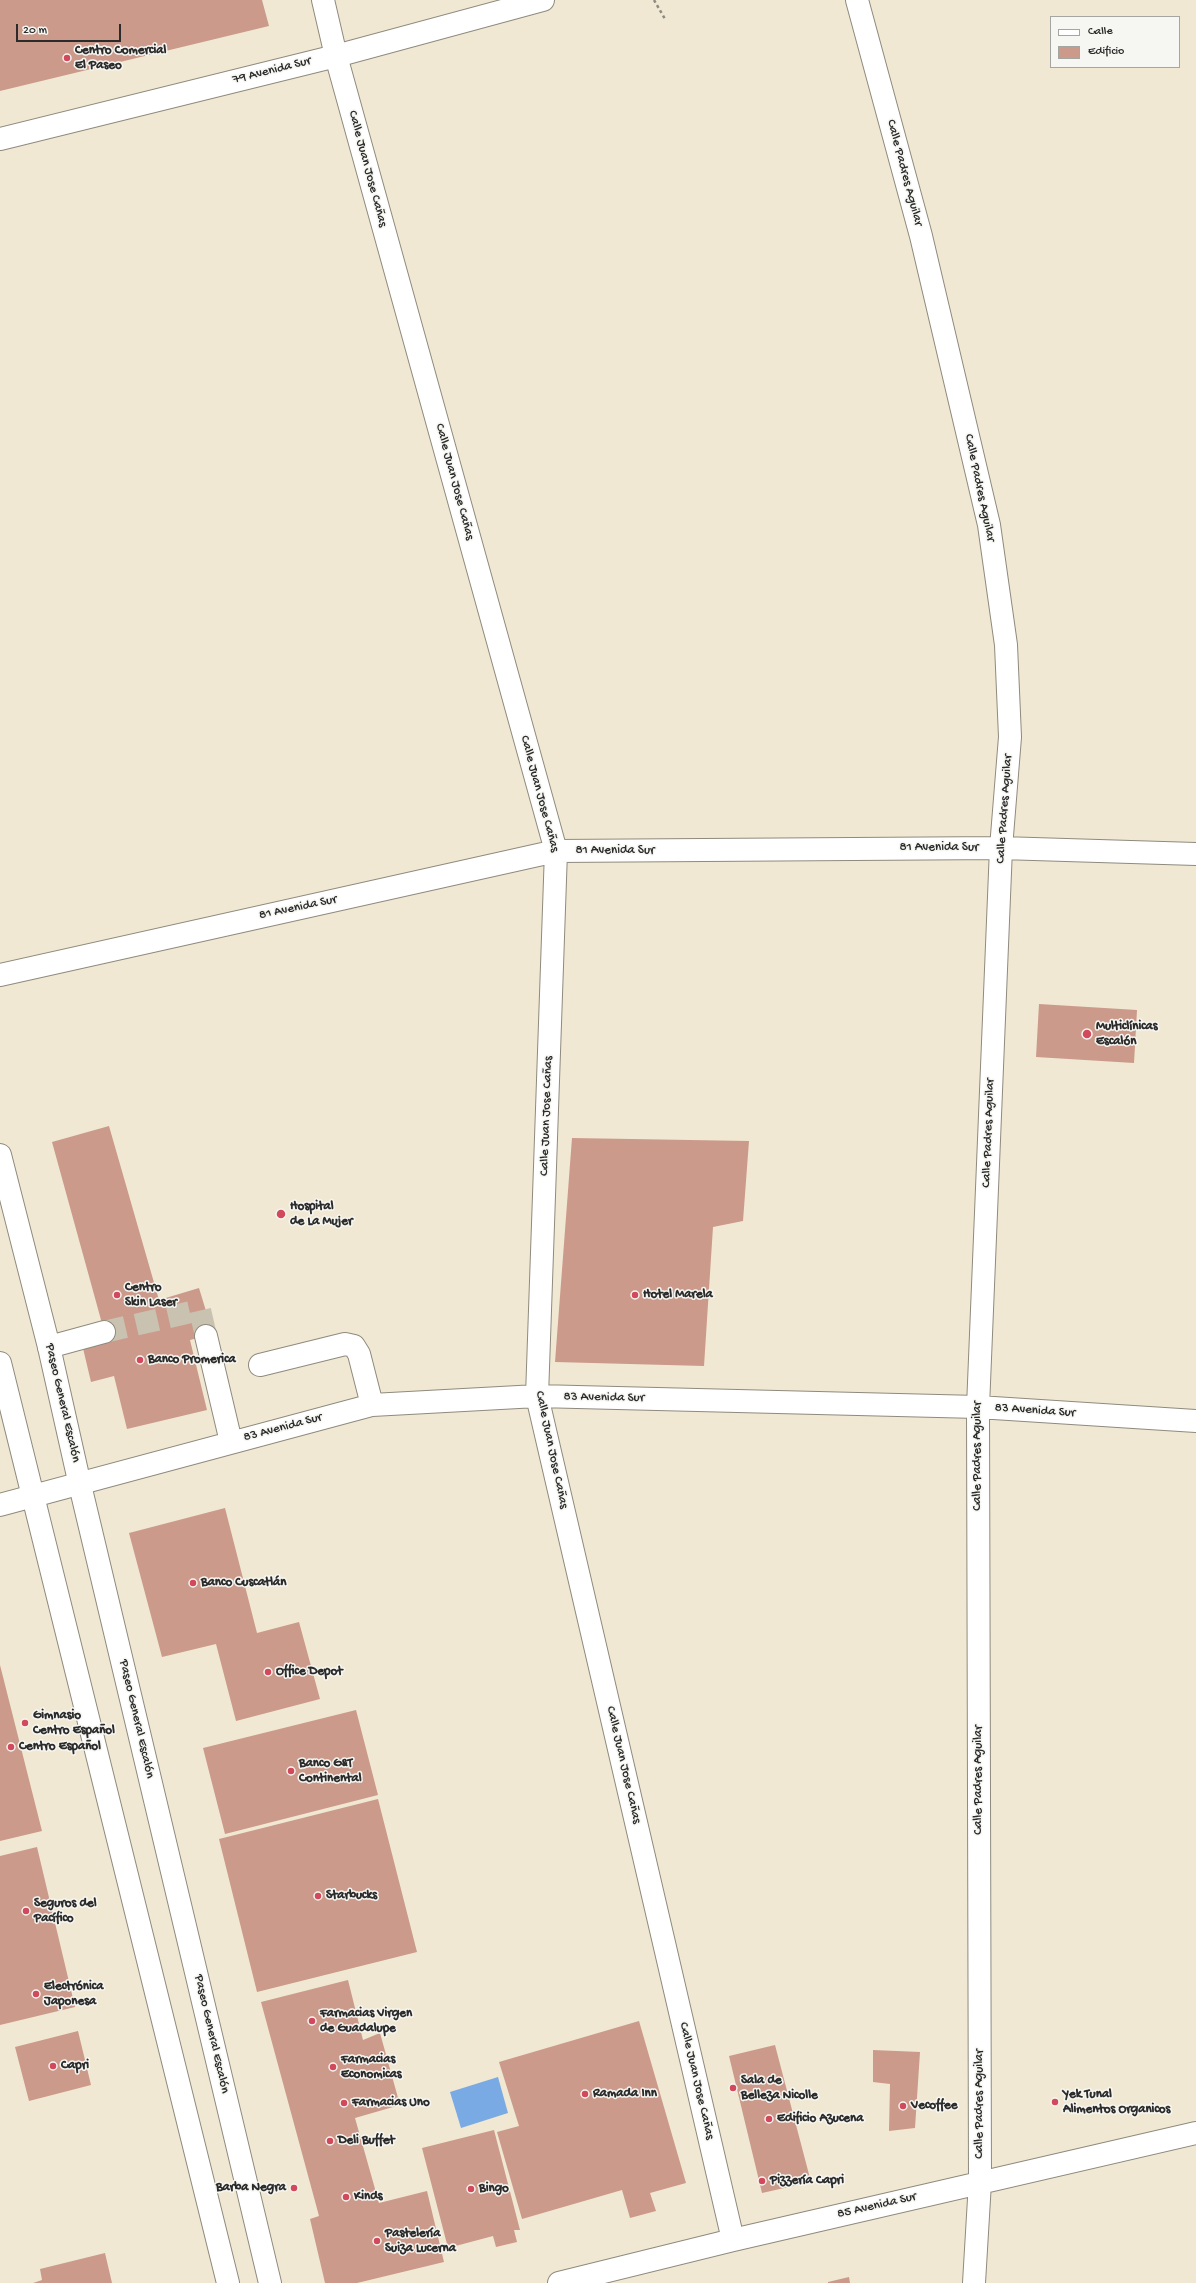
<!DOCTYPE html>
<meta charset="utf-8">
<style>
body{margin:0}
#map{position:relative;width:1196px;height:2283px;overflow:hidden;background:#f0e8d2;font-family:"Gochi Hand",sans-serif}
canvas{display:block}
.legend{position:absolute;left:1050px;top:16px;width:130px;height:52px;box-sizing:border-box;background:#f6f6f2;border:1px solid #a5a5a2;margin:0;padding:5px 7px;list-style:none;font-size:12px;color:#2b2b2b}
.legend li{display:flex;align-items:center;gap:8px;height:20px}
.legend b{width:20px;border:1px solid #a5a5a2}
.scale{position:absolute;left:16px;top:24px;width:105px;height:18px;box-sizing:border-box;border:2px solid #2b2b2b;border-top:0;padding-left:5px;font-size:12px;line-height:14px;white-space:nowrap;color:#2b2b2b;-webkit-text-stroke:3px #f6f6f2;paint-order:stroke}
</style>
<div id="map">
<canvas width="1196" height="2283"></canvas>
<ul class="legend">
<li><b style="height:5px;background:#fff"></b>Calle</li>
<li><b style="height:11px;background:#cb9a8b"></b>Edificio</li>
</ul>
<div class="scale">20 m</div>
</div>
<script>
const g = document.querySelector('canvas').getContext('2d');
g.lineJoin = 'round';
function fill(path, color) {
  g.fillStyle = color;
  g.fill(path, 'evenodd');
}
function toPath(rows) {
  const path = new Path2D();
  for (const r of rows) {
    path.moveTo(r[0], r[1]);
    for (let i = 2; i < r.length; i += 2) path.lineTo(r[i], r[i + 1]);
  }
  return path;
}
function strokePath(path, color, width, dash) {
  g.strokeStyle = color;
  g.lineWidth = width;
  g.lineCap = dash ? 'butt' : 'round';
  g.setLineDash(dash || []);
  g.stroke(path);
}
function drawText(font, color, halo, rows, align = 'center') {
  g.font = font + ' "Gochi Hand",sans-serif';
  g.lineWidth = 3;
  g.setLineDash([]);
  g.textBaseline = 'middle';
  g.strokeStyle = halo;
  g.fillStyle = color;
  for (const [text, x, y, turn = 0] of rows) {
    g.save();
    g.translate(x, y);
    g.rotate((+turn || 0) * Math.PI / 180);
    g.textAlign = isNaN(turn) ? turn : align;
    if (halo) g.strokeText(text, 0, 0);
    g.fillText(text, 0, 0);
    g.restore();
  }
}
const water = toPath([
 [498,2077,508,2113,461,2128,450,2092]
]);
const building = toPath([
 [0,0,262,0,269,26,0,91],
 [1039,1004,1137,1010,1134,1063,1036,1057],
 [109,1126,159,1300,199,1288,213,1334,190,1340,207,1410,127,1429,114,1376,91,1382,82,1344,106,1338,52,1142],
 [572,1138,749,1141,743,1221,713,1227,704,1366,555,1362],
 [225,1508,257,1633,299,1622,320,1699,236,1721,216,1644,162,1657,129,1533],
 [0,1665,42,1831,0,1841],
 [356,1710,378,1795,225,1834,203,1748],
 [378,1799,417,1952,257,1992,219,1839],
 [37,1847,75,2007,0,2025,0,1856],
 [348,1980,363,2040,380,2033,400,2105,355,2118,379,2203,427,2191,444,2262,357,2283,325,2283,310,2219,319,2216,261,2002],
 [639,2021,686,2183,650,2193,656,2211,630,2218,622,2190,522,2219,497,2132,519,2126,499,2062],
 [78,2031,91,2085,29,2101,15,2047],
 [775,2045,811,2182,762,2193,729,2056],
 [873,2050,920,2052,915,2128,889,2131,890,2084,873,2082],
 [494,2130,520,2230,514,2230,517,2242,496,2247,493,2236,448,2248,422,2148],
 [105,2253,112,2283,33,2283,42,2280,40,2269],
 [849,2277,850,2283,828,2283,828,2282]
]);
const minorTunnel = toPath([
 [104,1332,200,1310,206,1336]
]);
const path = toPath([
 [654,0,665,19]
]);
const minor = toPath([
 [323,0,336,56,556,851,537,1396,733,2240],
 [857,0,921,236,989,525,1006,645,1010,737,1001,848,978,1407,980,2182,974,2283],
 [0,975,556,851,1001,848,1196,854],
 [206,1336,231,1442],
 [49,1347,104,1332],
 [260,1365,345,1344,354,1346,359,1354,372,1405],
 [0,1505,372,1405,537,1396,978,1407,1196,1421],
 [559,2283,733,2240,1196,2133]
]);
const major = toPath([
 [0,139,336,56,543,0],
 [0,1155,49,1347,80,1485,270,2283],
 [0,1363,228,2283]
]);
const markers = [
 [67,58,4,"#d1495b"],
 [1087,1034,5,"#d1495b"],
 [281,1214,5,"#d1495b"],
 [117,1295,4,"#d1495b"],
 [635,1295,4,"#d1495b"],
 [140,1360,4,"#d1495b"],
 [193,1583,4,"#d1495b"],
 [268,1672,4,"#d1495b"],
 [25,1723,4,"#d1495b"],
 [11,1747,4,"#d1495b"],
 [291,1771,4,"#d1495b"],
 [318,1896,4,"#d1495b"],
 [26,1911,4,"#d1495b"],
 [36,1994,4,"#d1495b"],
 [312,2021,4,"#d1495b"],
 [53,2066,4,"#d1495b"],
 [333,2067,4,"#d1495b"],
 [733,2088,4,"#d1495b"],
 [585,2094,4,"#d1495b"],
 [1055,2102,4,"#d1495b"],
 [344,2103,4,"#d1495b"],
 [903,2106,4,"#d1495b"],
 [769,2119,4,"#d1495b"],
 [330,2141,4,"#d1495b"],
 [762,2181,4,"#d1495b"],
 [294,2188,4,"#d1495b"],
 [471,2189,4,"#d1495b"],
 [346,2197,4,"#d1495b"],
 [377,2241,4,"#d1495b"]
];
const poiNames = [
 ["Centro Comercial",75,51],
 ["El Paseo",75,66],
 ["Multiclínicas",1096,1027],
 ["Escalón",1096,1042],
 ["Hospital",290,1207],
 ["de La Mujer",290,1222],
 ["Centro",125,1288],
 ["Skin Laser",125,1303],
 ["Hotel Marela",643,1295],
 ["Banco Promerica",148,1360],
 ["Banco Cuscatlán",201,1583],
 ["Office Depot",276,1672],
 ["Gimnasio",33,1716],
 ["Centro Español",33,1731],
 ["Centro Español",19,1747],
 ["Banco G&T",299,1764],
 ["Continental",299,1779],
 ["Starbucks",326,1896],
 ["Seguros del",34,1904],
 ["Pacífico",34,1919],
 ["Electrónica",44,1987],
 ["Japonesa",44,2002],
 ["Farmacias Virgen",320,2014],
 ["de Guadalupe",320,2029],
 ["Farmacias",341,2060],
 ["Economicas",341,2075],
 ["Capri",61,2066],
 ["Sala de",741,2081],
 ["Belleza Nicolle",741,2096],
 ["Ramada Inn",593,2094],
 ["Yek Tunal",1063,2095],
 ["Alimentos Organicos",1063,2110],
 ["Farmacias Uno",352,2103],
 ["Vecoffee",911,2106],
 ["Edificio Azucena",777,2119],
 ["Deli Buffet",338,2141],
 ["Pizzería Capri",770,2181],
 ["Barba Negra",286,2188,"right"],
 ["Bingo",479,2189],
 ["Kinds",354,2197],
 ["Pastelería",385,2234],
 ["Suiza Lucerna",385,2249]
];
const streetNames = [
 ["79 Avenida Sur",272,71,-14],
 ["Calle Juan Jose Cañas",367,169,75],
 ["Calle Padres Aguilar",904,173,75],
 ["Calle Juan Jose Cañas",454,482,75],
 ["Calle Padres Aguilar",979,488,78],
 ["Calle Juan Jose Cañas",539,794,75],
 ["Calle Padres Aguilar",1005,809,-86],
 ["81 Avenida Sur",939,848],
 ["81 Avenida Sur",615,851],
 ["81 Avenida Sur",298,908,-12],
 ["Calle Juan Jose Cañas",547,1116,-88],
 ["Calle Padres Aguilar",989,1133,-88],
 ["83 Avenida Sur",604,1398,1],
 ["Paseo General Escalón",62,1403,77],
 ["83 Avenida Sur",1035,1411,4],
 ["83 Avenida Sur",283,1428,-15],
 ["Calle Juan Jose Cañas",551,1450,78],
 ["Calle Padres Aguilar",978,1456,-90],
 ["Paseo General Escalón",136,1719,77],
 ["Calle Juan Jose Cañas",623,1765,77],
 ["Calle Padres Aguilar",979,1780,-90],
 ["Paseo General Escalón",211,2034,77],
 ["Calle Juan Jose Cañas",696,2081,77],
 ["Calle Padres Aguilar",980,2104,-90],
 ["85 Avenida Sur",877,2206,-13]
];
fill(water, '#7aaae4');
fill(building, '#cb9a8b');
strokePath(minorTunnel, '#c9c2b1', 22, [22, 11]);
strokePath(minor, '#8e8a7e', 24);
strokePath(major, '#8e8a7e', 24);
strokePath(path, '#8e8a7e', 2.5, [3, 3]);
strokePath(minor, '#fff', 22);
strokePath(major, '#fff', 22);
for (const [x, y, r, color] of markers) {
  const dot = new Path2D();
  dot.arc(x, y, r, 0, 2 * Math.PI);
  g.fillStyle = color;
  g.fill(dot);
  strokePath(dot, '#f6f6f2', 1.5);
}
drawText('bold 13px', '#2b2b2b', '#f6f6f2', poiNames, 'left');
drawText('13px', '#2b2b2b', '#f6f6f2', streetNames);
</script>
